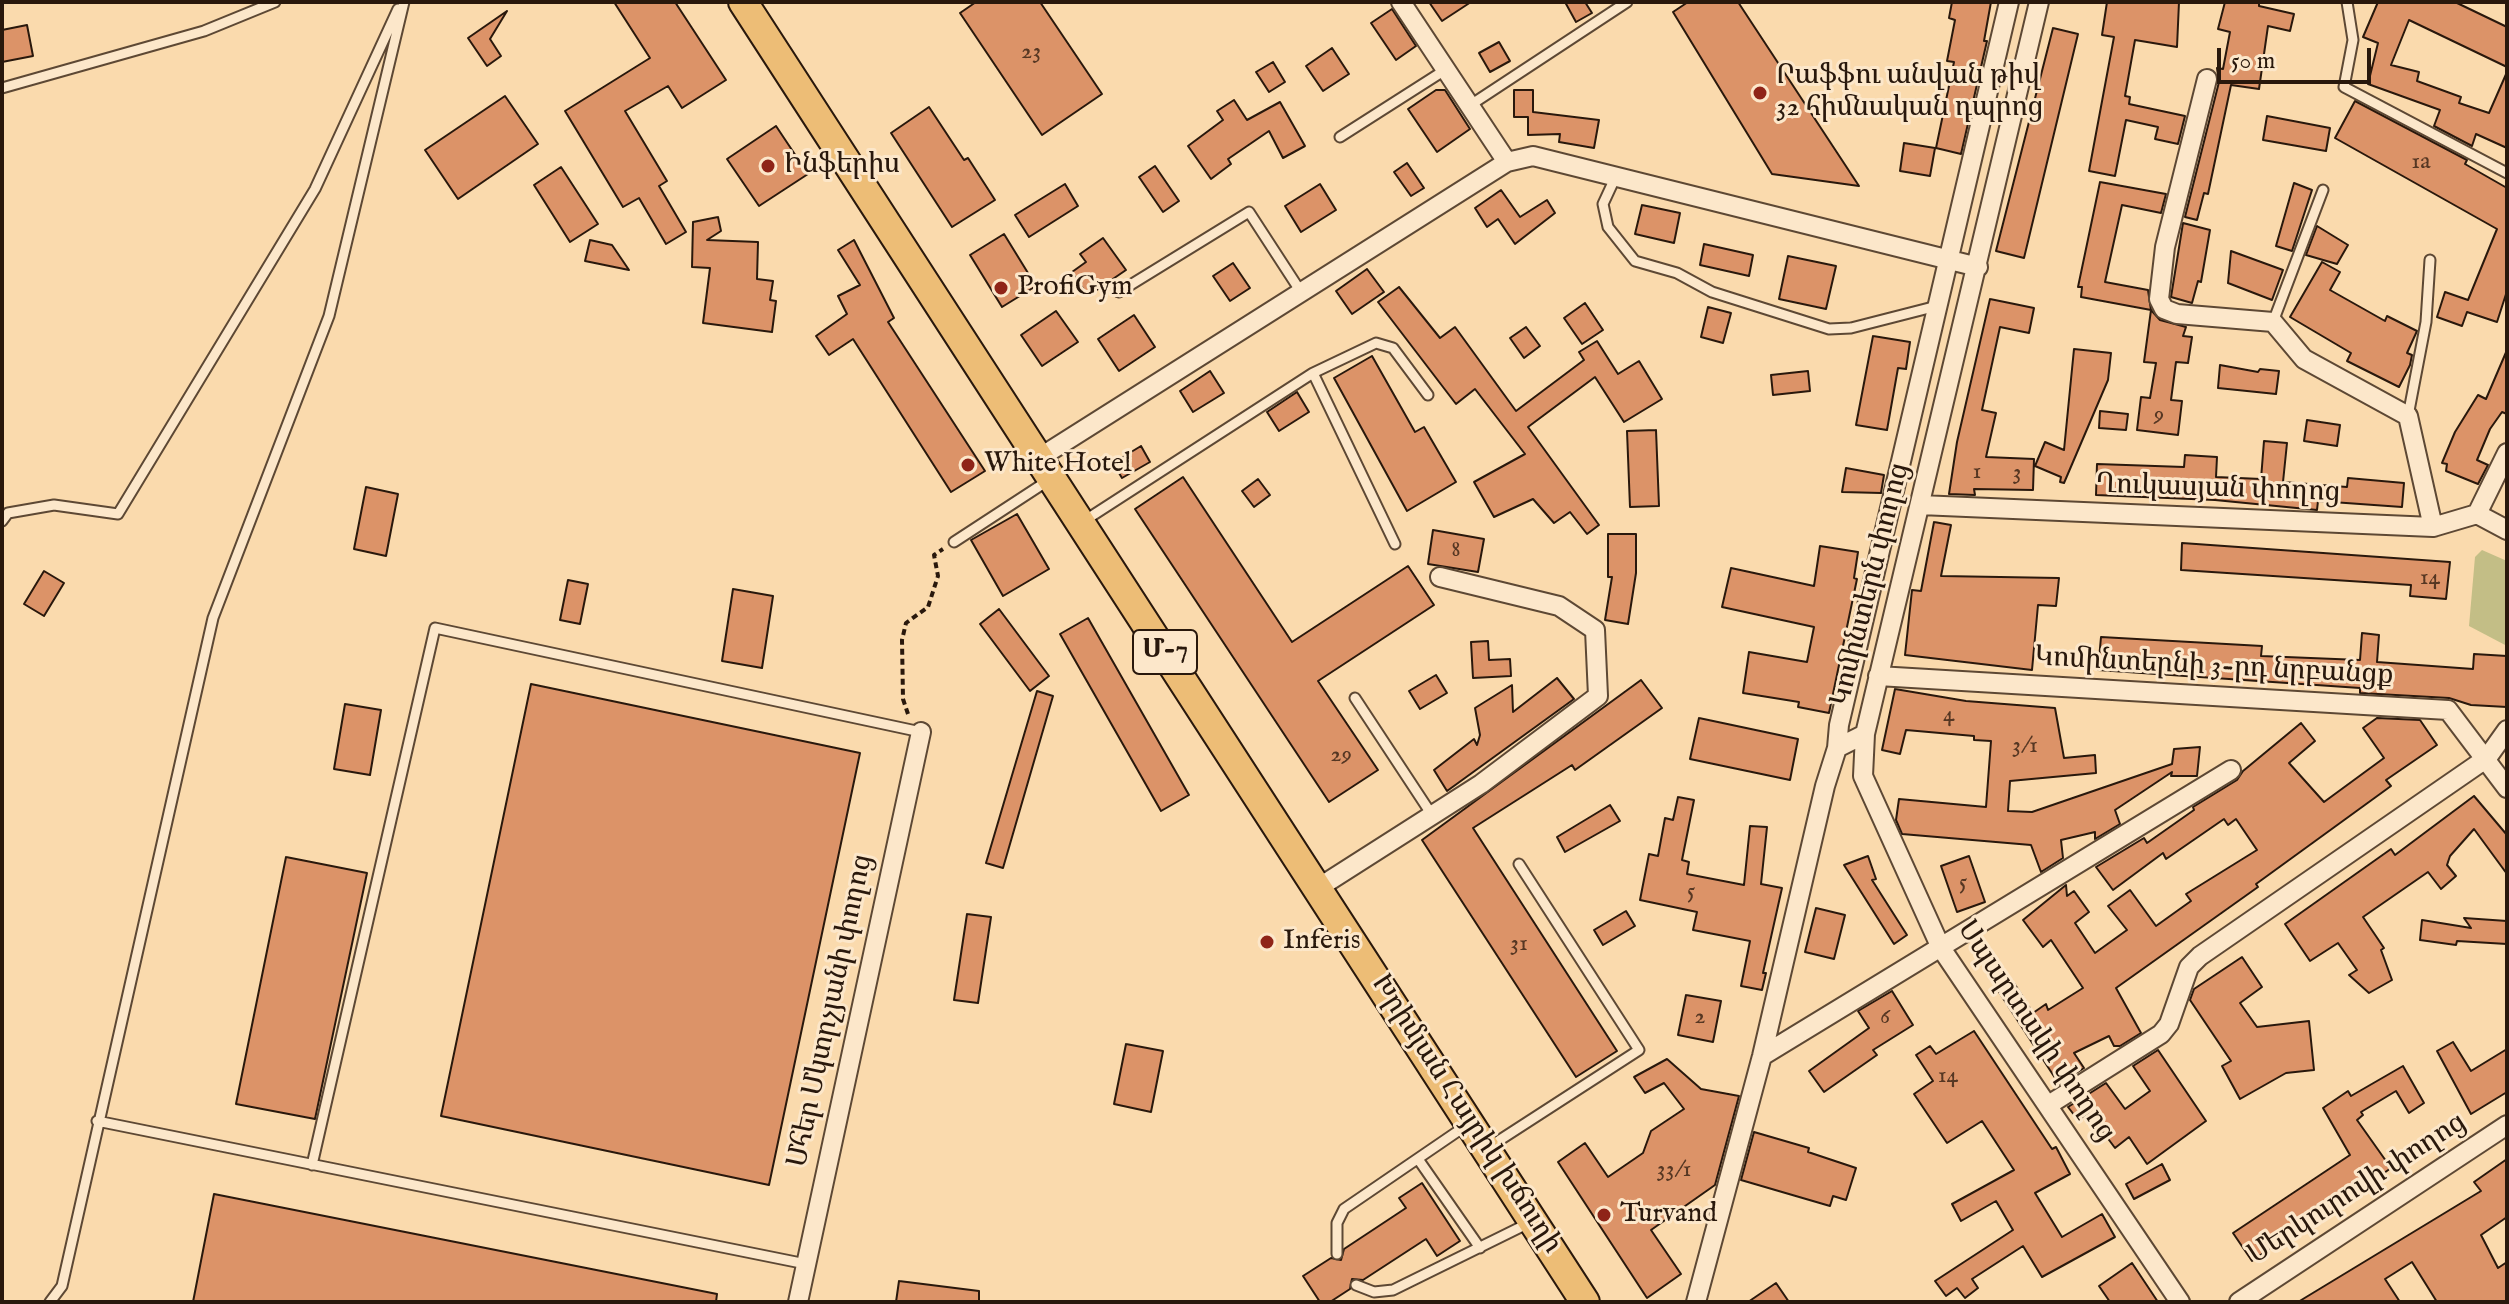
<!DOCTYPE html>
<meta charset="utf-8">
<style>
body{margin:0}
#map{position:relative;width:2509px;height:1304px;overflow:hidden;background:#fadaad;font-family:"IM FELL English",serif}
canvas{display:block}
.frame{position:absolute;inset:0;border:4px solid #29180c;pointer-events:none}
.scale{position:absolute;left:2217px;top:48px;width:154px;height:36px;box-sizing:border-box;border:4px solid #29180c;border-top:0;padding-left:10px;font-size:24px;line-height:28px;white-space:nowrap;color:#29180c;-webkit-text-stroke:6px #fce7ca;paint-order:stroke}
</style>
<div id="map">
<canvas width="2509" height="1304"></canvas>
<div class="frame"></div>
<div class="scale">50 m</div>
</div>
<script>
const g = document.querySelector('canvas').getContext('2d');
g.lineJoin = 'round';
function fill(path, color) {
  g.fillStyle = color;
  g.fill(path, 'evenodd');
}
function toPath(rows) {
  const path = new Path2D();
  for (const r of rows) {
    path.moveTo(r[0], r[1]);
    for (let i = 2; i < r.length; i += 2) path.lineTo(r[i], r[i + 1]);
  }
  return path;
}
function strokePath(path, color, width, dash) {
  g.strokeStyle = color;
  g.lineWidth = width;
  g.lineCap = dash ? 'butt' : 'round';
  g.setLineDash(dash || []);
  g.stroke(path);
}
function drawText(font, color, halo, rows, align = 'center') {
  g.font = font + ' "IM FELL English","Noto Serif Armenian",serif';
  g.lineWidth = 6;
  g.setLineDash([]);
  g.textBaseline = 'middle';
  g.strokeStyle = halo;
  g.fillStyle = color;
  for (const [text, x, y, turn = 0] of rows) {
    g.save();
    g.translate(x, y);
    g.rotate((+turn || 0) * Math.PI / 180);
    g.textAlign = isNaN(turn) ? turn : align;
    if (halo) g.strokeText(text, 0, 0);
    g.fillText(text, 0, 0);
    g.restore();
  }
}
const green = toPath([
 [2482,550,2507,561,2507,646,2469,626,2475,557]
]);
const building = toPath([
 [614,2,675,2,726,80,682,108,668,86,625,111,667,181,659,186,686,232,666,244,639,198,623,207,565,111,650,58,614,2],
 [976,2,1040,2,1102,94,1042,135,960,13,976,2],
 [1429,2,1471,2,1442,21,1429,2],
 [1565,2,1585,2,1592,13,1576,22,1565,2],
 [1688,2,1738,2,1859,186,1772,174,1673,12,1688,2],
 [1952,2,1991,2,1984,41,1987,41,1961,154,1936,148,1954,62,1947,61,1955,20,1949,18,1952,2],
 [2107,2,2179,2,2177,47,2135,40,2125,96,2130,97,2129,104,2185,116,2178,144,2155,139,2158,127,2126,120,2115,176,2089,171,2114,37,2102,35,2107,2],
 [2225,2,2259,2,2259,6,2294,14,2290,31,2268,26,2259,89,2231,85,2208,194,2204,193,2197,220,2185,217,2219,82,2217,68,2223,69,2230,32,2218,29,2225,2],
 [2378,2,2455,2,2507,27,2507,67,2409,20,2391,65,2419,72,2417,81,2461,97,2459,103,2489,113,2507,72,2507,148,2476,134,2472,146,2434,126,2440,110,2368,84,2378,43,2363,37,2378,2],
 [1392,9,1416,46,1396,60,1371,23,1392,9],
 [507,11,490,39,501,56,487,66,468,38,507,11],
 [27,25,33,56,2,62,2,30,27,25],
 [2053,28,2078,34,2024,258,1996,251,2053,28],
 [1499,42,1510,61,1490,72,1479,53,1499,42],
 [1332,48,1349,74,1323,91,1306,66,1332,48],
 [1273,62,1285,82,1269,92,1256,72,1273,62],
 [1436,90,1445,90,1470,129,1437,152,1408,109,1436,90],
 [1514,90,1533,90,1533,112,1599,120,1594,148,1559,142,1560,134,1528,135,1528,117,1514,117,1514,90],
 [505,96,538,144,458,199,425,150,505,96],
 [1234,100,1247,120,1280,102,1305,146,1283,158,1269,131,1228,159,1231,164,1211,179,1188,146,1223,120,1217,111,1234,100],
 [2355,101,2467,160,2465,164,2507,188,2507,291,2497,322,2467,312,2462,326,2437,317,2445,292,2468,300,2497,229,2335,138,2355,101],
 [929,107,964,160,968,158,995,200,952,227,891,133,929,107],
 [2267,116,2330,128,2326,151,2263,140,2267,116],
 [776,126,808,174,759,206,727,159,776,126],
 [1904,143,1935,148,1930,176,1900,171,1904,143],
 [1407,163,1424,188,1411,196,1394,172,1407,163],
 [1155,166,1179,201,1163,212,1139,177,1155,166],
 [561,167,598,224,570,242,534,185,561,167],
 [2100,182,2166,194,2161,213,2122,205,2105,282,2148,290,2151,310,2081,297,2082,287,2078,287,2100,182],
 [2294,183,2312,190,2292,251,2276,246,2294,183],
 [1065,184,1078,206,1029,237,1015,215,1065,184],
 [1320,184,1336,210,1301,232,1285,206,1320,184],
 [1501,190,1520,217,1547,200,1555,213,1515,244,1498,219,1487,227,1475,208,1501,190],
 [1642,205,1680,213,1674,243,1635,234,1642,205],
 [718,217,721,231,707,240,758,242,757,279,773,281,770,300,776,301,772,332,703,323,710,268,692,267,693,222,718,217],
 [2183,223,2210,230,2201,282,2198,281,2192,303,2171,297,2183,223],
 [2317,226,2348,245,2337,264,2306,255,2317,226],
 [1004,234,1036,286,1002,307,970,255,1004,234],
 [1103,238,1126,270,1088,296,1072,272,1086,262,1080,254,1103,238],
 [590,240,612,245,629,270,585,261,590,240],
 [854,240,894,318,888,322,985,471,951,492,853,339,829,355,816,336,847,314,838,296,860,285,838,250,854,240],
 [1704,244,1753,255,1749,276,1700,265,1704,244],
 [2231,251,2283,270,2272,300,2228,283,2231,251],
 [1788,256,1836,266,1826,309,1779,299,1788,256],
 [2322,262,2340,272,2330,290,2385,321,2387,316,2417,331,2407,353,2412,355,2410,365,2399,387,2347,361,2351,353,2290,317,2322,262],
 [1233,263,1250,288,1230,301,1213,276,1233,263],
 [1367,269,1384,292,1352,314,1336,291,1367,269],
 [1399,287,1440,338,1455,327,1516,411,1584,360,1579,352,1597,341,1618,374,1639,361,1662,399,1624,422,1595,377,1528,427,1599,525,1587,534,1570,512,1554,523,1533,499,1494,517,1474,482,1525,454,1475,389,1456,404,1378,302,1399,287],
 [1990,299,2034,308,2029,333,2000,327,1982,410,1996,413,1986,457,2034,459,2033,490,1974,489,1975,495,1949,494,1957,442,1990,299],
 [1585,303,1603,330,1582,344,1564,318,1585,303],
 [1708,307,1731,313,1723,343,1701,337,1708,307],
 [2151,310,2160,320,2186,327,2183,336,2192,337,2188,363,2176,362,2171,400,2182,401,2178,435,2137,430,2141,397,2150,398,2156,363,2144,362,2151,310],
 [1056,311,1078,342,1042,366,1021,335,1056,311],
 [1134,315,1155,347,1119,371,1098,339,1134,315],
 [1526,327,1540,346,1524,358,1510,338,1526,327],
 [1873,336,1910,342,1906,369,1898,368,1887,430,1856,425,1873,336],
 [2074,349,2111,353,2108,380,2064,483,2060,482,2061,477,2035,466,2045,442,2064,450,2074,349],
 [2507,350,2507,414,2502,412,2490,429,2477,460,2488,465,2478,484,2446,471,2447,464,2442,463,2455,432,2478,395,2486,399,2507,350],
 [1372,356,1415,432,1424,427,1456,482,1407,511,1334,378,1372,356],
 [2220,365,2258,372,2260,369,2279,371,2276,394,2218,388,2220,365],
 [1210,371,1224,393,1193,412,1180,391,1210,371],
 [1808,371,1810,391,1773,395,1771,375,1808,371],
 [1297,392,1309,412,1279,431,1267,412,1297,392],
 [2100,411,2128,414,2126,430,2099,428,2100,411],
 [2307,420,2340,425,2337,446,2304,441,2307,420],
 [1656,430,1659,506,1630,507,1627,431,1656,430],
 [2264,441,2287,443,2283,482,2347,487,2348,478,2404,483,2402,507,2318,501,2317,510,2215,500,2096,495,2097,464,2184,467,2185,455,2217,457,2216,477,2261,479,2264,441],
 [1141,446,1150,462,1122,478,1113,463,1141,446],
 [1846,468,1884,475,1881,493,1842,492,1846,468],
 [1183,477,1292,642,1408,566,1434,605,1318,681,1378,770,1329,802,1135,509,1183,477],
 [1258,479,1270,495,1254,507,1242,491,1258,479],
 [366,487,398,494,386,556,354,549,366,487],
 [1017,514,1049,569,1003,596,971,540,1017,514],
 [1934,522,1951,525,1941,576,2059,578,2056,606,2038,605,2032,670,1905,655,1912,590,1921,591,1934,522],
 [1433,530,1484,539,1478,572,1428,564,1433,530],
 [1608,534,1636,534,1636,573,1628,624,1605,620,1612,577,1608,577,1608,534],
 [2182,543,2450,562,2446,599,2410,596,2411,585,2181,570,2182,543],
 [1820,546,1858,552,1854,578,1857,579,1829,713,1798,707,1799,702,1743,693,1749,652,1807,662,1814,627,1722,607,1731,568,1814,586,1820,546],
 [44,571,64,583,44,616,24,604,44,571],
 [568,580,588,584,580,624,560,620,568,580],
 [733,589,773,596,762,668,722,661,733,589],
 [999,609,1049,676,1030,691,980,624,999,609],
 [1088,618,1189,795,1161,811,1060,634,1088,618],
 [2362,633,2379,635,2377,662,2473,669,2474,654,2507,656,2507,707,2471,705,2449,698,2360,693,2360,688,2098,670,2101,637,2262,646,2261,656,2360,660,2362,633],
 [1488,641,1489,660,1510,659,1511,676,1473,678,1471,642,1488,641],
 [1436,675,1447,693,1420,709,1409,691,1436,675],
 [1557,678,1574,699,1447,791,1434,770,1474,739,1477,745,1480,735,1475,708,1512,685,1513,712,1557,678],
 [1641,680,1662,708,1575,770,1572,765,1473,828,1617,1051,1576,1077,1422,840,1641,680],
 [531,684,860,753,769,1185,441,1116,531,684],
 [1895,689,1966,701,2055,708,2064,758,2095,755,2096,773,2010,781,2008,811,2032,812,2172,764,2174,749,2200,747,2197,776,2171,776,2172,772,2115,810,2120,824,2095,839,2095,832,2061,840,2063,858,2041,872,2031,845,1902,834,1896,820,1899,799,1986,807,1991,741,1974,740,1974,736,1906,730,1900,754,1882,750,1895,689],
 [1037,691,1053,696,1003,868,986,863,1037,691],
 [345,704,381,710,370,775,334,769,345,704],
 [1699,718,1798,739,1790,780,1690,759,1699,718],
 [2377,718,2420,720,2437,745,2386,780,2391,786,2256,884,2258,887,2116,988,2141,1033,2120,1046,2114,1046,2109,1036,2074,1053,2084,1068,2059,1084,1999,992,2014,983,2033,1013,2046,1004,2048,1010,2083,988,2051,940,2043,947,2023,920,2066,885,2067,896,2074,891,2089,912,2075,923,2095,953,2127,930,2108,906,2130,890,2156,926,2191,901,2186,894,2257,850,2236,819,2228,825,2224,819,2166,859,2163,853,2113,890,2096,867,2144,838,2147,843,2194,810,2193,807,2237,780,2243,771,2301,723,2315,741,2289,763,2324,802,2384,758,2363,728,2377,718],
 [2474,796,2507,835,2507,874,2474,829,2450,856,2447,865,2456,876,2441,889,2428,872,2363,917,2384,948,2381,950,2392,980,2369,993,2349,975,2357,970,2338,943,2310,961,2285,924,2391,849,2395,855,2474,796],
 [1678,797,1694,800,1682,860,1689,862,1687,874,1744,885,1750,826,1767,827,1761,884,1782,888,1763,973,1766,973,1762,990,1741,986,1750,941,1693,930,1697,912,1640,900,1649,854,1658,856,1665,818,1673,820,1678,797],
 [1610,805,1620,821,1565,852,1557,837,1610,805],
 [1868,856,1876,879,1872,880,1907,935,1894,944,1844,865,1868,856],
 [1969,856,1985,902,1957,912,1941,866,1969,856],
 [286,857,367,873,315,1119,236,1104,286,857],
 [1816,908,1845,915,1834,959,1805,952,1816,908],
 [1626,911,1635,926,1603,945,1594,930,1626,911],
 [967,914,991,917,978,1003,954,1000,967,914],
 [2464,918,2507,921,2507,944,2457,941,2456,945,2420,940,2422,920,2471,928,2464,918],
 [2242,957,2262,987,2240,1003,2257,1027,2309,1021,2314,1070,2286,1073,2240,1099,2222,1066,2231,1061,2190,1000,2194,989,2242,957],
 [1892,991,1913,1025,1873,1050,1877,1055,1824,1092,1809,1071,1869,1028,1858,1011,1892,991],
 [1686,995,1721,1001,1713,1042,1678,1035,1686,995],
 [1974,1031,2052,1149,2056,1147,2070,1174,2035,1193,2062,1237,2102,1214,2115,1237,2042,1277,2023,1246,1972,1279,1978,1288,1965,1298,1957,1288,1946,1296,1935,1281,2013,1230,1996,1201,1961,1221,1952,1204,2014,1170,1982,1121,1947,1143,1914,1094,1933,1081,1916,1055,1930,1046,1936,1054,1974,1031],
 [2453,1042,2471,1071,2507,1049,2507,1092,2471,1114,2437,1051,2453,1042],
 [1126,1044,1163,1051,1151,1112,1114,1104,1126,1044],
 [2158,1050,2206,1121,2147,1164,2129,1137,2115,1148,2089,1113,2078,1120,2068,1107,2106,1083,2125,1109,2150,1091,2133,1066,2158,1050],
 [1667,1059,1701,1089,1739,1096,1715,1185,1651,1230,1681,1274,1647,1298,1558,1162,1585,1143,1608,1177,1643,1153,1651,1131,1684,1109,1664,1083,1645,1093,1634,1077,1667,1059],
 [2403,1066,2424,1103,2409,1113,2396,1091,2361,1112,2363,1115,2357,1120,2391,1168,2370,1183,2366,1179,2338,1195,2276,1237,2279,1242,2252,1261,2233,1233,2350,1155,2323,1108,2348,1091,2351,1096,2403,1066],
 [1754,1132,1809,1148,1808,1152,1856,1168,1846,1200,1833,1196,1830,1206,1741,1180,1754,1132],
 [2507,1159,2507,1217,2481,1235,2498,1268,2507,1262,2507,1302,2437,1302,2412,1262,2385,1279,2400,1302,2298,1302,2481,1191,2474,1182,2507,1159],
 [2162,1164,2170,1180,2134,1199,2126,1184,2162,1164],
 [1422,1183,1460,1241,1437,1256,1426,1239,1363,1280,1352,1279,1350,1289,1330,1302,1320,1302,1303,1276,1331,1258,1341,1260,1344,1249,1406,1208,1399,1198,1422,1183],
 [214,1194,717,1294,716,1302,193,1302,214,1194],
 [2132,1263,2158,1302,2110,1302,2099,1286,2132,1263],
 [899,1281,979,1291,979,1302,896,1302,899,1281],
 [1776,1283,1789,1302,1748,1302,1776,1283]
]);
const path = toPath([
 [908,714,903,699,902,640,906,623,928,607,938,576,934,555,943,549]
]);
const service = toPath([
 [2347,2,2353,40,2344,87,2507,173],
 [2,88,204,31,275,2],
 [1469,106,1627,2],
 [1340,137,1445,70],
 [1616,176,1603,204,1608,227,1635,261,1677,273,1712,292,1829,329,1851,328,1937,306],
 [1119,292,1249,212,1301,292],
 [2273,322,2323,190],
 [1313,373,1395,544],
 [2408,416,2426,322,2430,260],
 [2,521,8,513,54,505,118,514,315,189,398,9],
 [1084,521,1313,373,1376,343,1393,348,1428,395],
 [954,542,1049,480],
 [1355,698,1432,815],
 [97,1121,806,1264],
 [1489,1147,1639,1050,1519,864],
 [1418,1159,1480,1248],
 [312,1165,435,628,921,732],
 [1337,1254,1337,1223,1344,1209,1467,1125],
 [1356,1285,1374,1292,1393,1290,1531,1222],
 [50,1302,62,1286,213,618,329,316,404,2]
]);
const minor = toPath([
 [1401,2,1507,162],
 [2207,79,2165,247,2159,299,2164,309,2177,314,2273,322,2304,359,2408,416,2433,527],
 [1039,458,1507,162,1533,156,1978,267],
 [1920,505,2433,527,2477,514,2507,530],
 [2477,514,2507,453],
 [1878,676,2448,710,2507,788],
 [1865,734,1863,776,1941,948,2180,1302],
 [1837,748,1839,725,2009,2],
 [1318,888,1481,784,1598,696,1595,630,1559,606,1440,577],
 [1762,1056,2231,770],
 [2050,1104,2161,1034,2169,1024,2189,967,2200,956,2487,758,2507,730],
 [798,1302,921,732],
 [1696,1302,1762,1056,1825,786,1837,748,1865,734,2039,2],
 [2239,1302,2507,1125]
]);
const trunk = toPath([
 [743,2,1585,1302]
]);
const markers = [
 [1760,93,8,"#8f2418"],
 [768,166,8,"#8f2418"],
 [1001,288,8,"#8f2418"],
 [968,465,8,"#8f2418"],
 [1267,942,8,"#8f2418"],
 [1604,1215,8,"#8f2418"]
];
const numberNames = [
 ["23",1031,53],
 ["1a",2421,163],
 ["9",2159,416],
 ["1",1977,473],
 ["3",2017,474],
 ["8",1456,551],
 ["14",2430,579],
 ["4",1949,716],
 ["3/1",2025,747],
 ["29",1341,756],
 ["5",1963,884],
 ["5",1691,893],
 ["31",1519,945],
 ["2",1700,1018],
 ["6",1885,1018],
 ["14",1948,1077],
 ["33/1",1674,1171]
];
const shields = [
 [1165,652,64]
];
const shieldNames = [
 ["Մ-7",1165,652]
];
const poiNames = [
 ["Րաֆֆու անվան թիվ",1776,77],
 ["32 հիմնական դպրոց",1776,109],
 ["Ինֆերիս",784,166],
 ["ProfiGym",1017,288],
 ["White Hotel",984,465],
 ["Inferis",1283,942],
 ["Turvand",1620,1215]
];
const streetNames = [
 ["Ղուկասյան փողոց",2218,490,2],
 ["Կոմինտերն փողոց",1872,585,-76],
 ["Կոմինտերնի 3-րդ նրբանցք",2214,668,3],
 ["Մհեր Մկտրչյանի փողոց",832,1011,-78],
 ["Սպարտակի փողոց",2035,1032,56],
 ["Խրիմյան Հայրիկ խճուղի",1465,1115,57],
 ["Մերկուրովի փողոց",2358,1190,-33]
];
fill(green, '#c3be86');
fill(building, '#dc9368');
strokePath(building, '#29180c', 2);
strokePath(service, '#5d4834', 13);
strokePath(minor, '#5d4834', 22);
strokePath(trunk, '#29180c', 32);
strokePath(path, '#29180c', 4, [6, 4]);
strokePath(service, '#fce7ca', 9);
strokePath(minor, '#fce7ca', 18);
strokePath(trunk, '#edbd76', 28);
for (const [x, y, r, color] of markers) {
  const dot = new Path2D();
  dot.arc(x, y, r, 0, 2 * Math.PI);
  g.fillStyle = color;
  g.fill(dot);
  strokePath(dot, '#fce7ca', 3);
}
drawText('24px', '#563723', null, numberNames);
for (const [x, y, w] of shields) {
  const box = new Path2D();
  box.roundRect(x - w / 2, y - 22, w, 44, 6);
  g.fillStyle = '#fce7ca';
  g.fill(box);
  strokePath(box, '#29180c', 2);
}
drawText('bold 26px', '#29180c', null, shieldNames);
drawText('28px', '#29180c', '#fce7ca', poiNames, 'left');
drawText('28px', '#29180c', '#fce7ca', streetNames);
</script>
